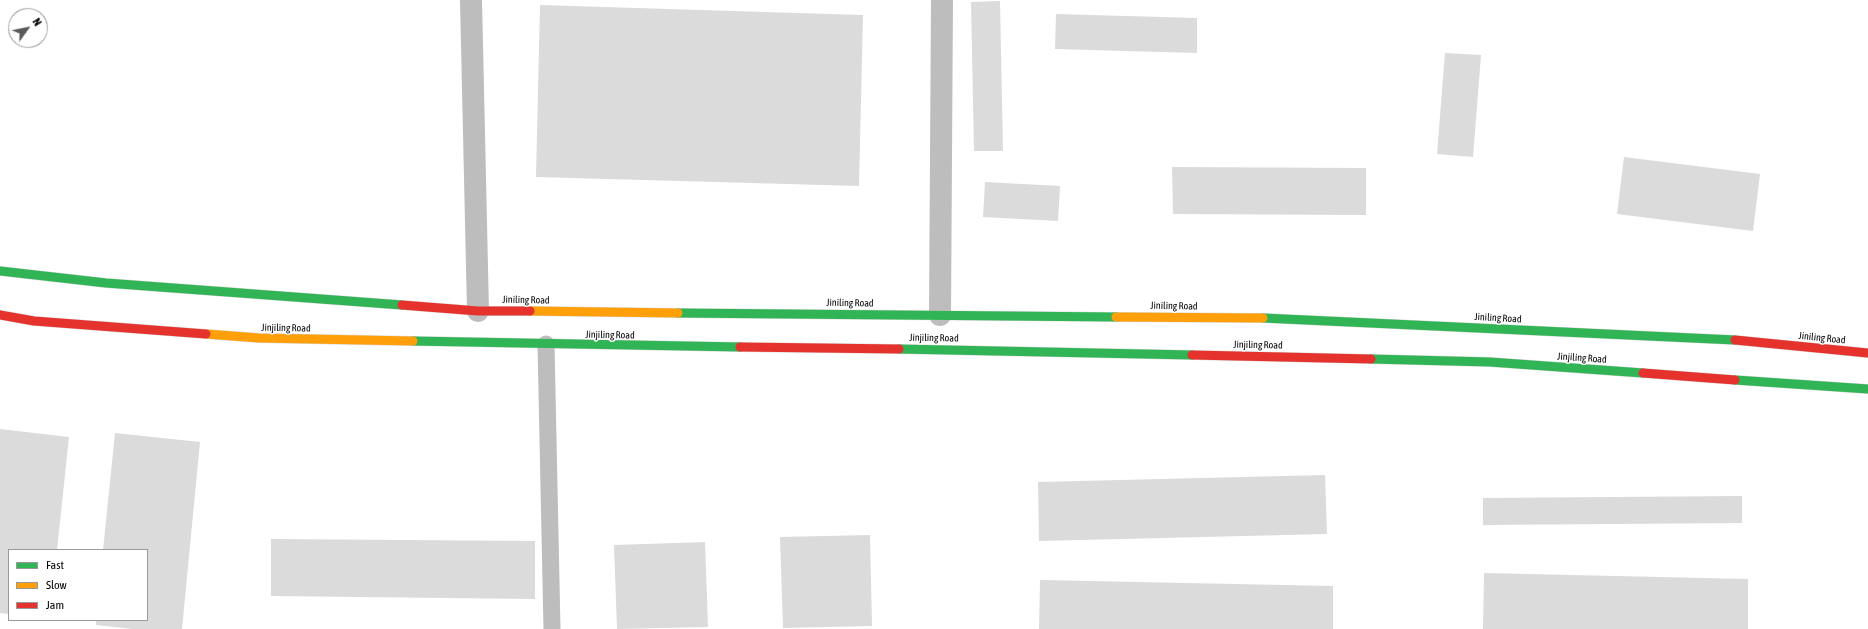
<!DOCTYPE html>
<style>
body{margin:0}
#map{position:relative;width:1868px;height:629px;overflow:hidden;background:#fff;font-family:"Asap Condensed",sans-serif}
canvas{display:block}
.legend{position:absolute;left:8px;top:549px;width:140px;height:72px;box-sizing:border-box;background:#fff;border:1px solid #999;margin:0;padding:5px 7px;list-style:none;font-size:12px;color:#000}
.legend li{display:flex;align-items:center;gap:8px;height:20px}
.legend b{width:20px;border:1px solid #999}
.north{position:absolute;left:8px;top:8px;width:40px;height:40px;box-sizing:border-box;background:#fff;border:1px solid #999;border-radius:50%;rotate:57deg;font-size:11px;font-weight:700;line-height:16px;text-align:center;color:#000}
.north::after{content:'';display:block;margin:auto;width:14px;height:18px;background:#595959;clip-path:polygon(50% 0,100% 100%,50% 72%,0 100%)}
</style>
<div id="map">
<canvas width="1868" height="629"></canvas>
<ul class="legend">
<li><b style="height:5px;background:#30b455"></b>Fast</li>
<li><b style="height:5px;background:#ff9f0a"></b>Slow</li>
<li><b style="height:5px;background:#e5322d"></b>Jam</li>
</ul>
<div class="north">N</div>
</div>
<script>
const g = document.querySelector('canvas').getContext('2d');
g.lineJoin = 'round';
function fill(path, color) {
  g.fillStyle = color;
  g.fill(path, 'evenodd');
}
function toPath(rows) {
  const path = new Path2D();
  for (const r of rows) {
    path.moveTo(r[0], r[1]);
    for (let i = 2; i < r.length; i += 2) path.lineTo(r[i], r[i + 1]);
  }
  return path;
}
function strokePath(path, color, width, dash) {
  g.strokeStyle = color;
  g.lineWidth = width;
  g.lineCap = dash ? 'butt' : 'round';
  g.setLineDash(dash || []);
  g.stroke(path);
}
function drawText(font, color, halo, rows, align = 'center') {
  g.font = font + ' "Asap Condensed",sans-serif';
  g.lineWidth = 3;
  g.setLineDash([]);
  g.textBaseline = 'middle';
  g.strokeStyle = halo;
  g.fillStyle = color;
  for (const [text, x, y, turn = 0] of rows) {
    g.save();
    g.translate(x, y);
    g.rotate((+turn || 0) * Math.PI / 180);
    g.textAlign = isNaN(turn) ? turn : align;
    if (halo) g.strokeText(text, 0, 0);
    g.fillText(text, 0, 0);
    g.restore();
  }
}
const building = toPath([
 [1000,1,1003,151,974,151,971,2],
 [540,5,863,15,859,186,536,177],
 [1056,14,1197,18,1197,53,1055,49],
 [1445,53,1481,55,1473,157,1437,154],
 [1624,157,1760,174,1753,231,1617,214],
 [1172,167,1366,168,1366,215,1173,214],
 [985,182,1060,186,1058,221,983,217],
 [0,429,69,437,57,550,9,550,9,614,0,613],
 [115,433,200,442,182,629,133,629,96,625,96,620,147,620,147,550,103,550],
 [1325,475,1327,534,1039,541,1038,482],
 [1742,496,1742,523,1483,525,1483,498],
 [870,535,872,626,783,628,780,537],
 [271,539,535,541,535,599,271,596],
 [705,542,708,627,617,629,614,545],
 [1484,573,1748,579,1748,629,1483,629],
 [1040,580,1333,586,1333,629,1039,629]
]);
const lane = toPath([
 [546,344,552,629]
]);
const street = toPath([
 [471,0,478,311],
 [940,315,942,0]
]);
const fast = toPath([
 [0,271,106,283,402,305],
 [678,313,1116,317],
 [1263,318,1735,340],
 [413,341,740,347],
 [899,349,1192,355],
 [1371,359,1490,362,1643,373],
 [1735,380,1868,389]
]);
const slow = toPath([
 [530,311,678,313],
 [1116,317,1263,318],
 [206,334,259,338,413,341]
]);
const jam = toPath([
 [402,305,478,311,530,311],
 [0,315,34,321,206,334],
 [1735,340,1868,353],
 [740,347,899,349],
 [1192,355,1371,359],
 [1643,373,1735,380]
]);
const streetNames = [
 ["Jiniling Road",526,300,1],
 ["Jiniling Road",850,303,1],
 ["Jiniling Road",1174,306,1],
 ["Jiniling Road",1498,318,3],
 ["Jinjiling Road",286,328,1],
 ["Jinjiling Road",610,335,1],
 ["Jinjiling Road",934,338,1],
 ["Jiniling Road",1822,338,6],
 ["Jinjiling Road",1258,345,1],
 ["Jinjiling Road",1582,358,4]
];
fill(building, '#dbdbdb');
strokePath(fast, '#dbdbdb', 10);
strokePath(slow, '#dbdbdb', 10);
strokePath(jam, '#dbdbdb', 10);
strokePath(lane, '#bdbdbd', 17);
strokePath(street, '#bdbdbd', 22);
strokePath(fast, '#30b455', 9);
strokePath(slow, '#ff9f0a', 9);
strokePath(jam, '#e5322d', 9);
drawText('10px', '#000', '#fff', streetNames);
</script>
